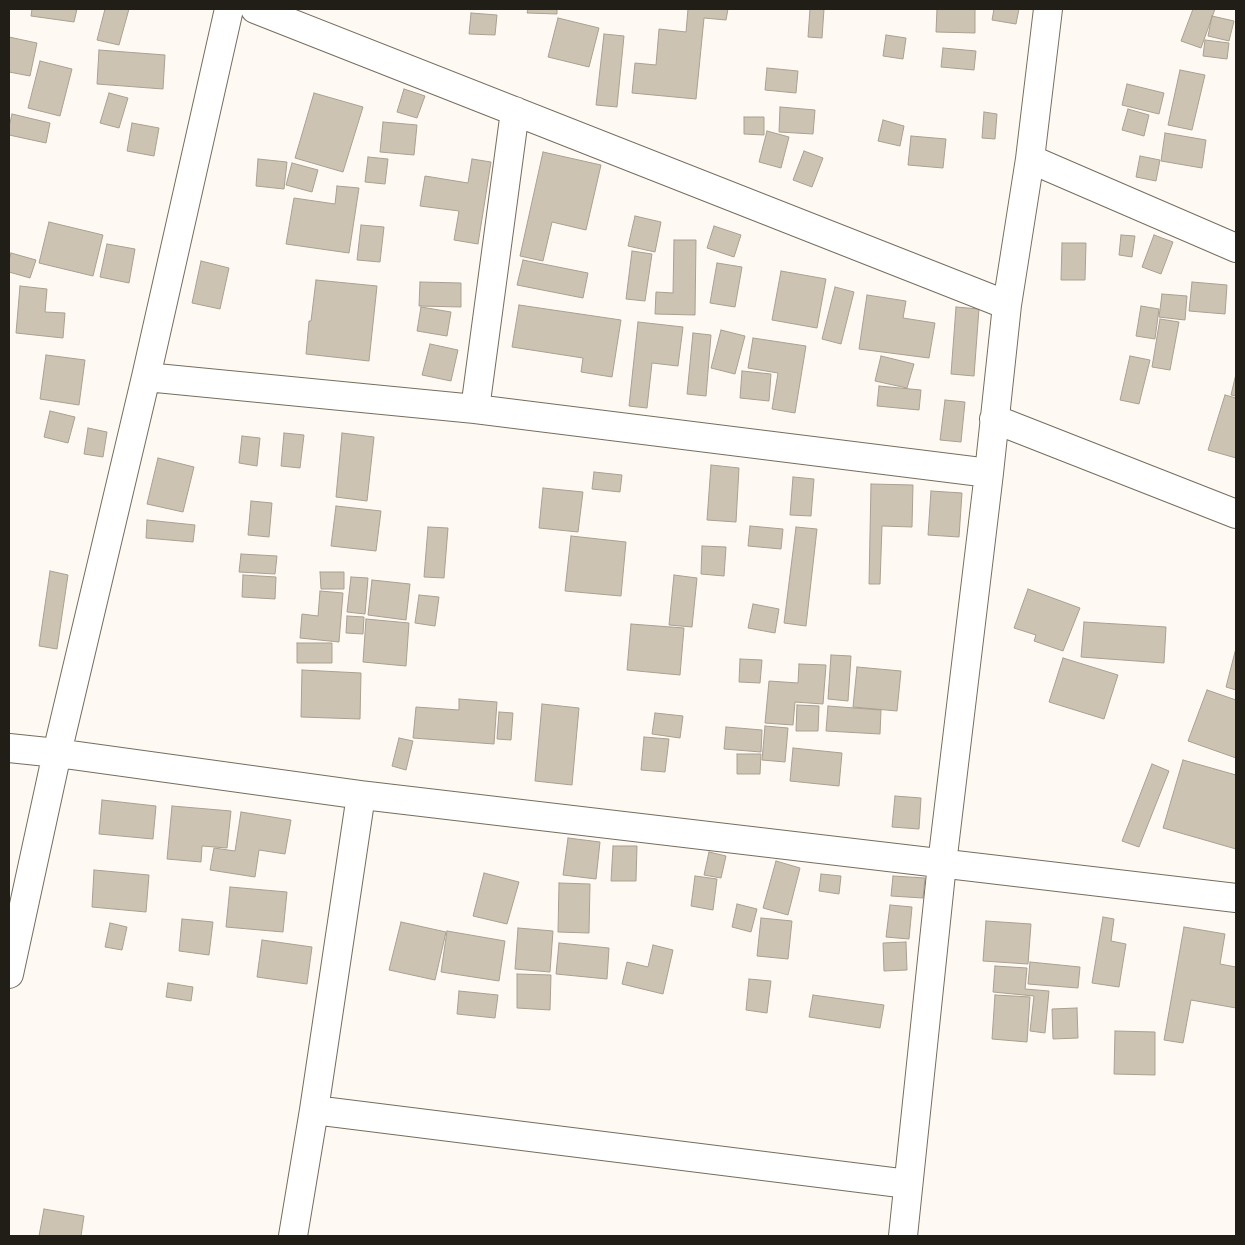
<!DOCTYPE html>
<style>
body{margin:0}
#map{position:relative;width:1245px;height:1245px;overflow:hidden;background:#fefaf3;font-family:Raleway,sans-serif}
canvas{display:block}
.frame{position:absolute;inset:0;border:10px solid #211e18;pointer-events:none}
</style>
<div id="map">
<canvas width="1245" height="1245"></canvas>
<div class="frame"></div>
</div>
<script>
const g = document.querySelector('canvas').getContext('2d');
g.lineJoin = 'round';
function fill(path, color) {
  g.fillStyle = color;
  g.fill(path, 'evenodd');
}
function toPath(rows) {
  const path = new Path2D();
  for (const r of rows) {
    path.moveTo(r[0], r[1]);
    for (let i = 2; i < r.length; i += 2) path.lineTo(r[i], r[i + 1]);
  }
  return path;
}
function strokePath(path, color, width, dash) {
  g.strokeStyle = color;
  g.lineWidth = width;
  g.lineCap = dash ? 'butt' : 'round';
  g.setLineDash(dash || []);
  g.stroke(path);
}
const building = toPath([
 [32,9,77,9,74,22,31,16,32,9],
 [105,9,129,9,119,45,97,40,105,9],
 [528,9,557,9,557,14,527,13,528,9],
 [688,9,728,9,726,20,704,18,696,99,632,93,635,63,656,65,659,29,686,32,688,9],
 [810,9,824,9,822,38,808,37,810,9],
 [937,9,975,9,975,33,936,32,937,9],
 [994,9,1019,9,1016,24,992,20,994,9],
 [1193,9,1215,9,1201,48,1181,41,1193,9],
 [471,13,497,15,495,35,469,34,471,13],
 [1212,16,1234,21,1229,41,1208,36,1212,16],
 [558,18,599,28,589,67,548,57,558,18],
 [604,34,624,36,617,107,596,105,604,34],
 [886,35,906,38,903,59,883,56,886,35],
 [9,37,37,43,30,76,9,72,9,37],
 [1205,40,1229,43,1227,59,1203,56,1205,40],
 [943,48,976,51,974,70,941,67,943,48],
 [99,50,165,55,163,89,97,84,99,50],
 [40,61,72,69,60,116,28,108,40,61],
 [767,68,798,71,796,93,765,90,767,68],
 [1180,70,1205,75,1192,130,1168,125,1180,70],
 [1127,84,1164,93,1159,114,1122,105,1127,84],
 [404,89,425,96,417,118,397,112,404,89],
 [109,93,128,98,119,128,100,123,109,93],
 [314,93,363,107,343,172,295,158,314,93],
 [780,107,815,110,813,134,779,132,780,107],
 [1128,109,1149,115,1144,136,1122,130,1128,109],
 [984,112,997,114,995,139,982,138,984,112],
 [12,114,50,123,46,143,9,135,9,127,12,114],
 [744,117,764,117,764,135,744,134,744,117],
 [883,120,904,126,900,146,878,141,883,120],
 [383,122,417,125,414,155,380,152,383,122],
 [132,123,159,128,154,156,127,151,132,123],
 [767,131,789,137,781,168,759,162,767,131],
 [1165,133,1206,140,1202,168,1161,161,1165,133],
 [911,136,946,139,943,168,908,165,911,136],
 [804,151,823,158,812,187,793,180,804,151],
 [543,152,601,165,586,230,552,222,543,261,520,256,543,152],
 [1140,156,1160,160,1156,181,1136,177,1140,156],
 [368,157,388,159,385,184,365,182,368,157],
 [258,159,287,162,284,189,256,186,258,159],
 [472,159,491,162,478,244,454,240,459,211,420,206,425,176,468,183,472,159],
 [292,163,318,170,312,192,286,185,292,163],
 [337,186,359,188,349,253,286,244,294,198,335,204,337,186],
 [635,216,661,222,655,252,628,246,635,216],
 [49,222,103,235,93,276,39,263,49,222],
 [361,225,384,227,380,262,357,260,361,225],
 [714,226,741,235,734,257,707,248,714,226],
 [1121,235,1135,236,1132,257,1119,255,1121,235],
 [1154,235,1173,242,1161,274,1142,267,1154,235],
 [674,240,696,240,695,315,655,314,656,292,673,293,674,240],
 [1062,243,1086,243,1085,280,1061,280,1062,243],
 [107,244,135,249,129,283,100,277,107,244],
 [632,251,652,254,645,301,626,299,632,251],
 [11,253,36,260,30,278,9,272,9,260,11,253],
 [523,260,588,273,583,298,517,285,523,260],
 [201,261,229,268,220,309,192,303,201,261],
 [717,263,742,267,735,307,710,303,717,263],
 [781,271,826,279,817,328,772,320,781,271],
 [316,280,377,286,369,361,306,354,309,321,311,321,316,280],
 [420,282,461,283,461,307,419,306,420,282],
 [1192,282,1227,285,1225,314,1189,311,1192,282],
 [20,286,47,289,45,312,65,313,63,338,16,333,20,286],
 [835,287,854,292,841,344,822,339,835,287],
 [1162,294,1187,296,1185,320,1159,317,1162,294],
 [867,295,906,301,903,318,935,323,929,358,859,349,867,295],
 [519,305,621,320,612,377,581,372,583,358,512,347,519,305],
 [1141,306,1159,309,1155,339,1136,336,1141,306],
 [421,307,451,312,447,336,417,331,421,307],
 [956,307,979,309,974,376,951,374,956,307],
 [1160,319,1179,322,1170,370,1152,367,1160,319],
 [638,322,683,327,678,366,652,363,647,408,629,406,638,322],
 [721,330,745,336,735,374,711,368,721,330],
 [693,333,711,335,706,396,687,394,693,333],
 [753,338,806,346,795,413,772,409,778,373,748,368,753,338],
 [430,344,458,350,451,381,422,375,430,344],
 [46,355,85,360,79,405,40,399,46,355],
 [881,356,914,364,907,388,875,381,881,356],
 [1130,356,1150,360,1139,404,1120,400,1130,356],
 [742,371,771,374,769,401,740,398,742,371],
 [1236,374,1236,396,1231,395,1236,374],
 [879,386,921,390,919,410,877,406,879,386],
 [1225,395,1236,398,1236,458,1208,450,1225,395],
 [945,400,965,402,961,442,940,440,945,400],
 [50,411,75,417,68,443,44,437,50,411],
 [88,428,107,432,103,457,84,454,88,428],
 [284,433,304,435,300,468,281,466,284,433],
 [342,433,374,437,367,501,336,497,342,433],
 [242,436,260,438,257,466,239,463,242,436],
 [158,458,194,467,183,512,147,504,158,458],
 [711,465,739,468,736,522,707,520,711,465],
 [594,472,622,475,620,492,592,489,594,472],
 [793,477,814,479,811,516,790,515,793,477],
 [871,484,913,485,912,527,882,526,880,584,869,584,871,484],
 [543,488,583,492,578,532,539,528,543,488],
 [931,491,962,493,959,537,928,535,931,491],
 [251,501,272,503,269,537,248,535,251,501],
 [336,506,381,511,376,551,331,546,336,506],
 [147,520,195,525,193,542,146,538,147,520],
 [750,526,783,529,781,549,748,546,750,526],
 [428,527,448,528,444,578,424,577,428,527],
 [796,527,817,529,806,626,784,623,796,527],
 [571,536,626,542,621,596,565,591,571,536],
 [702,546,726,547,724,576,701,574,702,546],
 [241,554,277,556,275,574,239,572,241,554],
 [50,571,68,575,57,649,39,646,50,571],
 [320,572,344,572,344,589,321,589,320,572],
 [243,575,276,577,275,599,242,597,243,575],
 [674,575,697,578,692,627,669,625,674,575],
 [351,577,368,578,365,614,347,612,351,577],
 [372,580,410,584,406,620,368,615,372,580],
 [1028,589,1080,608,1063,651,1034,641,1036,635,1014,628,1028,589],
 [320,591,343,593,339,642,300,638,302,614,318,616,320,591],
 [419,595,439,597,435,626,415,623,419,595],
 [753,604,779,609,775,633,748,628,753,604],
 [347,616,364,617,363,634,346,633,347,616],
 [366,619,409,623,406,666,363,662,366,619],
 [1084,622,1166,627,1164,663,1081,657,1084,622],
 [631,624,684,628,680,675,627,670,631,624],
 [297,643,332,643,332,663,297,663,297,643],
 [1236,648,1236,690,1226,687,1236,648],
 [831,655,851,656,848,701,828,699,831,655],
 [1063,658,1118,675,1104,719,1049,702,1063,658],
 [740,659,762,660,760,683,739,682,740,659],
 [799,664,826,665,823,704,795,702,793,725,765,723,769,681,798,683,799,664],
 [857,667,901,671,897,711,853,707,857,667],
 [302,670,361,673,360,719,301,717,302,670],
 [1207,690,1236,700,1236,758,1188,741,1207,690],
 [459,699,497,702,494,744,413,738,416,707,459,710,459,699],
 [542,704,579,708,572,785,535,781,542,704],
 [797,705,819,706,818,731,796,731,797,705],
 [828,706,881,710,880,734,826,731,828,706],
 [499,712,513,713,511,740,497,739,499,712],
 [655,713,683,716,680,738,652,734,655,713],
 [765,726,788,728,785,762,762,760,765,726],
 [726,727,762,730,761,752,724,749,726,727],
 [644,737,669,739,665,772,641,770,644,737],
 [399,738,413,741,406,770,392,766,399,738],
 [793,748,842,753,839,786,790,781,793,748],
 [737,754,761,754,760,774,737,774,737,754],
 [1183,760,1236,775,1236,849,1163,828,1183,760],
 [1152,764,1169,771,1139,847,1122,841,1152,764],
 [895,796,921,798,919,829,892,827,895,796],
 [102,800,156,806,153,839,99,834,102,800],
 [172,806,231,811,227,848,202,846,201,862,167,859,172,806],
 [241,812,291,820,285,854,259,850,255,877,210,870,214,848,235,851,241,812],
 [568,838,600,842,596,879,563,875,568,838],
 [613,846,637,846,636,881,611,881,613,846],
 [709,852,726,856,721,878,704,875,709,852],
 [776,861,800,868,788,915,763,908,776,861],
 [94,870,149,875,146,912,92,907,94,870],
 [484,873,519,882,507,924,473,916,484,873],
 [821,874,841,876,839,894,819,891,821,874],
 [695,876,717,879,713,910,691,906,695,876],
 [893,876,925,878,923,898,891,896,893,876],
 [559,883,590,884,589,933,558,932,559,883],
 [230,887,287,892,283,932,226,927,230,887],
 [737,904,757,909,751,932,732,927,737,904],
 [890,905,912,907,909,939,886,937,890,905],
 [1103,917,1114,919,1111,941,1126,944,1119,987,1092,983,1103,917],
 [761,918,792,921,788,959,757,956,761,918],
 [182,919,213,922,209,955,179,951,182,919],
 [986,921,1031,924,1028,964,983,961,986,921],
 [401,922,446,932,435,980,389,970,401,922],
 [110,923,127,927,122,950,105,947,110,923],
 [1184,927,1225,934,1220,964,1236,967,1236,1008,1191,1000,1183,1043,1164,1040,1184,927],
 [518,928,553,931,550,972,515,969,518,928],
 [447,931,505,941,499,981,441,972,447,931],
 [262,940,312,947,307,984,257,977,262,940],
 [906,942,907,970,884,971,883,943,906,942],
 [559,943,609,948,607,979,556,974,559,943],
 [653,945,673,950,663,994,622,984,627,962,648,967,653,945],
 [1030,962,1080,967,1078,988,1028,984,1030,962],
 [995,966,1027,968,1025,989,1049,991,1045,1033,1030,1031,1034,996,993,992,995,966],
 [517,974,551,975,550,1010,517,1008,517,974],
 [749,979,771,981,767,1013,746,1010,749,979],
 [168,983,193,987,191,1001,166,997,168,983],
 [459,991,498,995,495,1018,457,1014,459,991],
 [813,995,884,1005,880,1028,809,1017,813,995],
 [995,995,1030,997,1027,1042,992,1039,995,995],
 [1077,1008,1078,1038,1053,1039,1052,1009,1077,1008],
 [1115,1031,1155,1032,1155,1075,1114,1074,1115,1031],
 [44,1209,84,1216,81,1236,39,1236,44,1209]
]);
const minor = toPath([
 [255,9,1007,305],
 [1030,159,1236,248],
 [146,377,475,409,989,473],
 [475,409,515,111],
 [994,419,1236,514],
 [9,748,57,753,361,795,1236,898],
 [9,974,57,753,146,377,229,9],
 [314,1110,908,1184],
 [293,1236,314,1110,361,795],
 [903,1236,942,864,989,473,1007,305,1030,159,1048,9]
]);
fill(building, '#cdc3b3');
strokePath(building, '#aaa091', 1);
strokePath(minor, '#766d5e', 30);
strokePath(minor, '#fff', 28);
</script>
